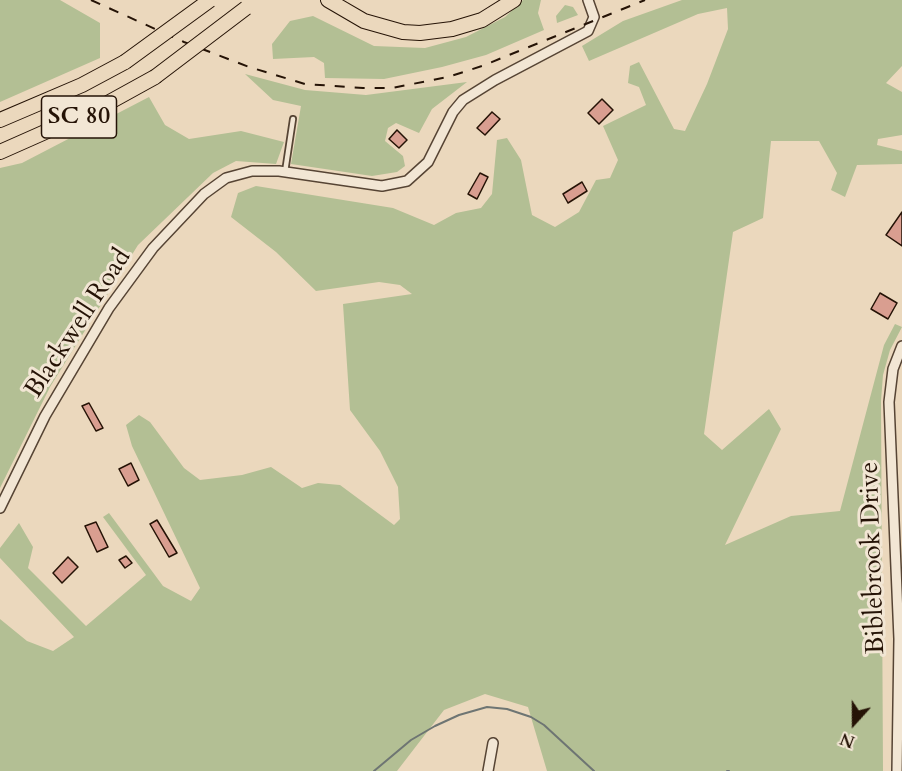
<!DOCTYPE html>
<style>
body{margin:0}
#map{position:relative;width:902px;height:771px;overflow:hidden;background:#ebd8bd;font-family:Cardo,serif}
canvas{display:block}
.north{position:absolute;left:824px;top:693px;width:60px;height:60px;-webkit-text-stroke:4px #f2e6d4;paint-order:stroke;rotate:201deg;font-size:16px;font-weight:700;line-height:24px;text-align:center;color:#251306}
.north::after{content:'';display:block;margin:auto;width:21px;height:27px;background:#251306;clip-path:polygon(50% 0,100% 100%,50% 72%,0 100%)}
</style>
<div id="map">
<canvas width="902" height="771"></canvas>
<div class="north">N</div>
</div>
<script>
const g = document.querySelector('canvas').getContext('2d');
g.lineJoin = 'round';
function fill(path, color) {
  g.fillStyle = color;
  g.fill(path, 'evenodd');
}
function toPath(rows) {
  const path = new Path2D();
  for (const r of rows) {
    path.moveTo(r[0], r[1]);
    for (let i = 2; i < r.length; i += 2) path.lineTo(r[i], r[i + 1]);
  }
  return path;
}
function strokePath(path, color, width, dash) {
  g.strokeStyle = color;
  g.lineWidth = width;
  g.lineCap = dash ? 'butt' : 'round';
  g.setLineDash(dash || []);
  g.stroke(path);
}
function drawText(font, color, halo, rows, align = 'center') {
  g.font = font + ' Cardo,serif';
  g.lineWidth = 6;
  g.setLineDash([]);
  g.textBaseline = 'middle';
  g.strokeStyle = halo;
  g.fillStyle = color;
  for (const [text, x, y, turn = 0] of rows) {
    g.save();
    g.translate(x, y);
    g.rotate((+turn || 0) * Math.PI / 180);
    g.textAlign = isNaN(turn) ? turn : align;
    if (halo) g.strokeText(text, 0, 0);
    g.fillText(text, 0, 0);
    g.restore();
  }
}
const green = toPath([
 [0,0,60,0,100,23,100,58,0,102],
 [523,0,541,0,538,13,544,30,486,55,442,67,384,79,325,78,324,63,314,57,273,59,272,44,290,21,313,16,374,46,425,48,466,37,505,17],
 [682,0,902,0,902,66,886,83,902,92,902,135,878,139,877,145,902,151,902,164,857,165,845,197,831,190,837,173,819,141,771,141,763,218,733,232,704,434,722,450,769,409,781,429,725,545,791,516,840,511,884,345,895,324,902,327,890,350,883,375,881,401,883,771,547,771,528,707,485,694,444,710,397,771,0,771,0,619,27,641,53,651,74,637,0,558,0,548,19,523,33,547,28,568,86,626,146,575,103,517,109,513,163,586,191,601,200,588,132,446,126,425,139,415,150,422,184,468,200,480,242,475,271,467,302,488,318,483,340,485,394,525,400,519,398,487,380,451,350,410,343,304,412,294,400,285,379,282,316,291,276,252,231,217,238,193,256,186,393,208,434,225,456,213,481,208,492,194,497,140,507,138,521,160,532,215,555,227,579,212,596,180,610,178,618,160,603,126,646,105,639,87,628,83,630,66,639,62,674,129,685,131,707,84,728,29,727,8,698,14,589,61,582,46,623,21],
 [565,5,573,7,578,15,557,23,556,16],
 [245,74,305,90,366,95,467,82,432,109,419,133,396,123,388,128,385,141,403,156,405,166,397,172,372,176,291,164,301,106,273,100],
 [149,97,165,125,189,139,241,131,284,142,276,164,236,161,213,173,138,245,50,387,0,488,0,168,22,163]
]);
const stream = toPath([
 [374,771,411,740,435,726,459,715,487,707,507,709,531,717,544,725,594,771],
 [727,771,729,771]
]);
const building = toPath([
 [602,99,613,110,599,124,588,113,602,99],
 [492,112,500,119,485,135,477,128,492,112],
 [397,130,407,140,399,148,389,139,397,130],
 [480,173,488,177,477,199,468,194,480,173],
 [582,182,587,191,568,203,563,194,582,182],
 [902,212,902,246,886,235,902,212],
 [880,293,897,303,888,319,871,309,880,293],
 [89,403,103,428,96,431,82,406,89,403],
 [131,463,139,480,128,486,119,469,131,463],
 [157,520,177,553,169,557,150,524,157,520],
 [96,522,108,547,97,552,85,526,96,522],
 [126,556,132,563,125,568,119,560,126,556],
 [68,557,78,567,62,583,53,573,68,557]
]);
const service = toPath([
 [285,172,293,119]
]);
const minor = toPath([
 [0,508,45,416,109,308,153,248,204,194,226,178,252,171,279,171,382,186,407,181,428,162,453,112,463,100,495,80,588,31,594,17,588,0],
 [488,771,493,743],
 [897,771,899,639,889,402,893,369,902,346]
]);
const primary = toPath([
 [328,0,364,21,403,32,420,33,452,29,482,20,514,0],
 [0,120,82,85,125,62],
 [0,152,97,109,155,77]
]);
const rail = toPath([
 [91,0,184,42,249,67,305,84,363,88,392,88,448,77,482,66,645,0]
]);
const primaryBridge = toPath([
 [125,62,210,0],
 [155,77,246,8]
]);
const shields = [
 [79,117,75]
];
const shieldNames = [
 ["SC 80",79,117]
];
const streetNames = [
 ["Blackwell Road",79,324,-57],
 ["Biblebrook Drive",874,558,-92]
];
fill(green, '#b3bf94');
strokePath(stream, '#6e7573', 2);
fill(building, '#d99e90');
strokePath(building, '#251306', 1.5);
strokePath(service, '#564434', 8);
strokePath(minor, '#564434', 12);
strokePath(primary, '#251306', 16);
strokePath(service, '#f2e6d4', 4.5);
strokePath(minor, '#f2e6d4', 9);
strokePath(primary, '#ebd8bd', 14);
strokePath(rail, '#251306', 2, [10, 10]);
strokePath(primaryBridge, '#251306', 16, []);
strokePath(primaryBridge, '#ebd8bd', 14);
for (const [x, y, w] of shields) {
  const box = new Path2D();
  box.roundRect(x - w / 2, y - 21, w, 42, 4.5);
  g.fillStyle = '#f2e6d4';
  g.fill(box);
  strokePath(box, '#251306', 1.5);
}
drawText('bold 24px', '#251306', null, shieldNames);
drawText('26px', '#251306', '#f2e6d4', streetNames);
</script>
